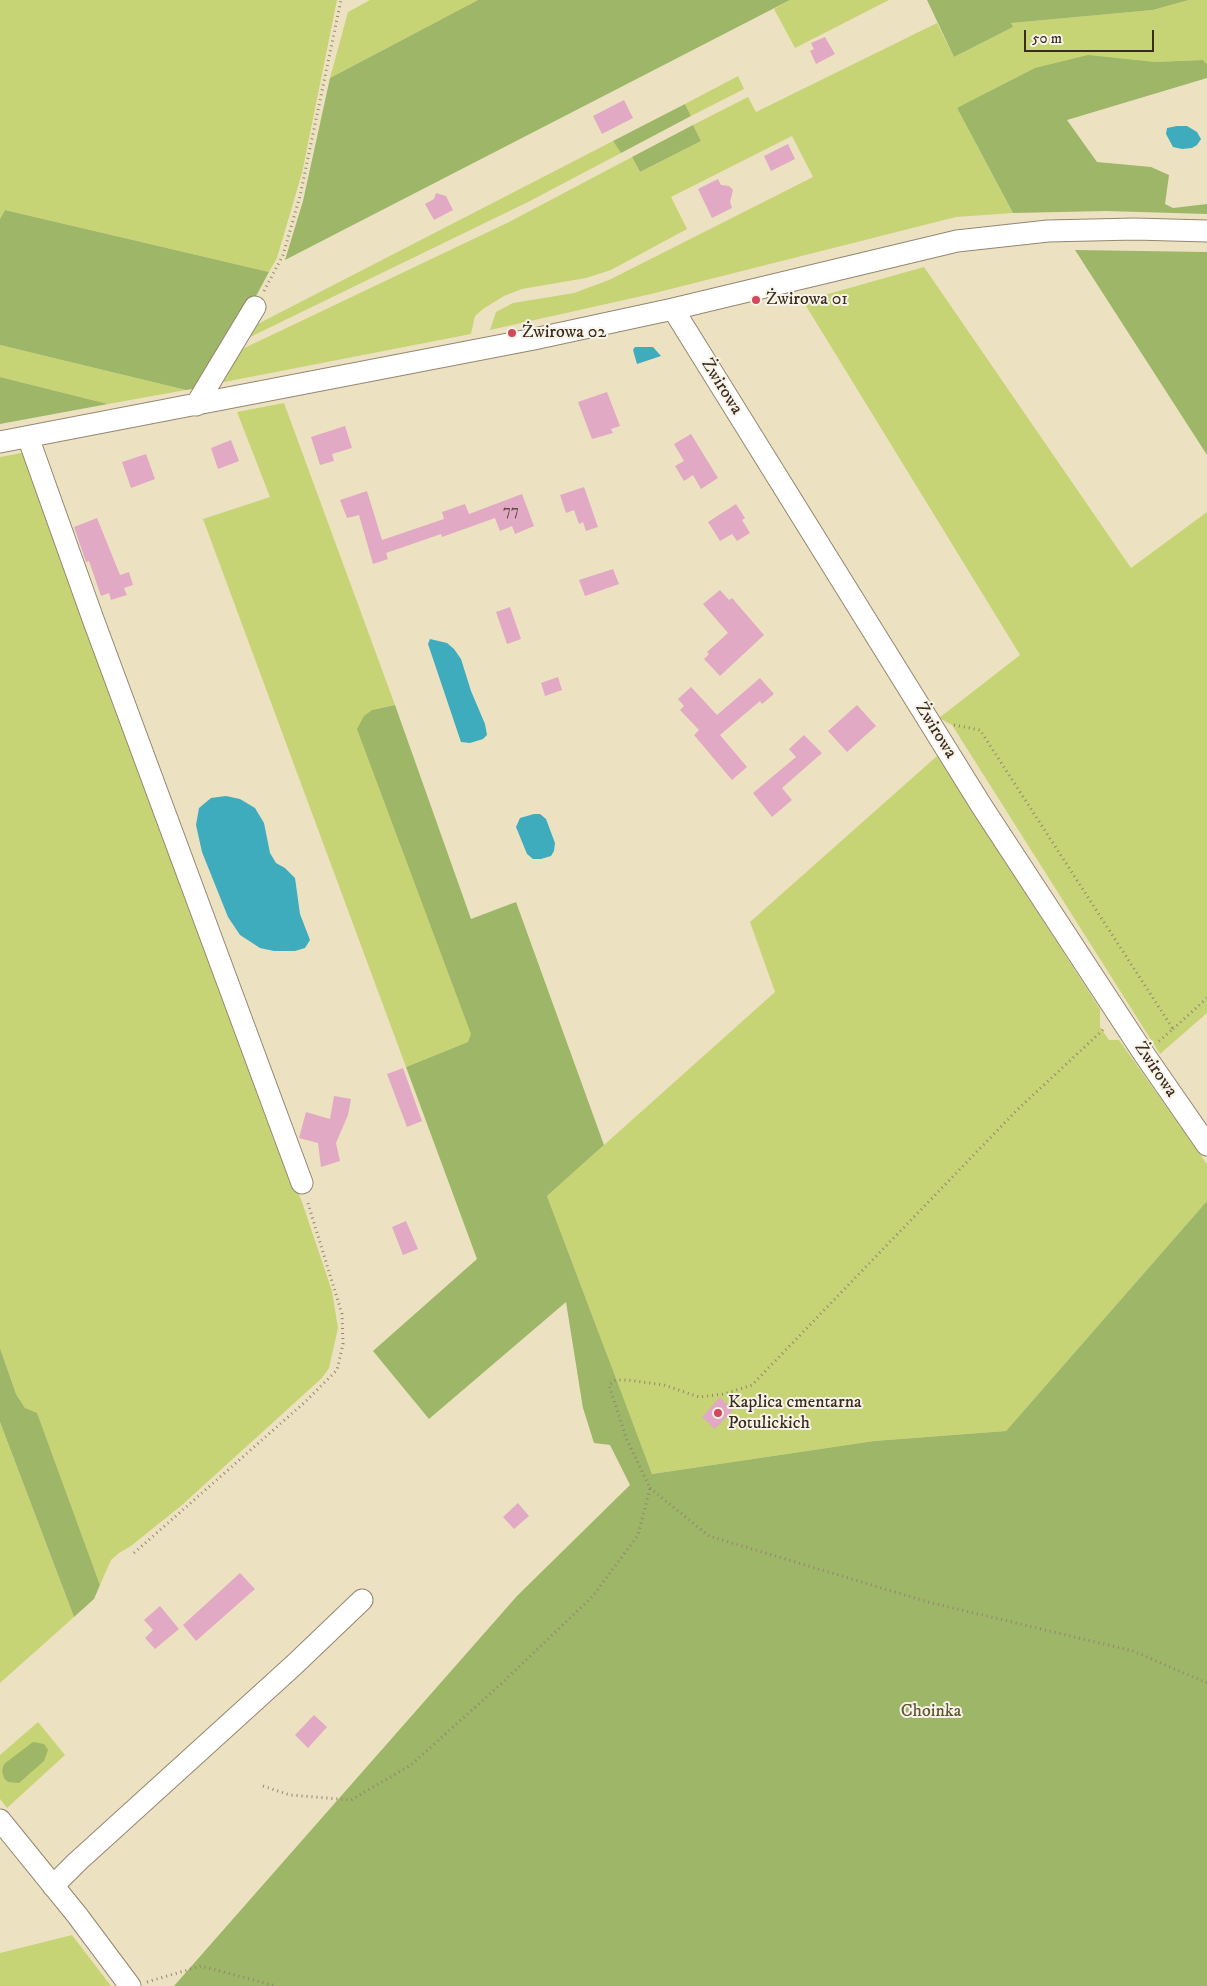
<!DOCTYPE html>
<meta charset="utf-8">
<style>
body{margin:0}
#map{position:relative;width:1207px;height:1986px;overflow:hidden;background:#ece2c2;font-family:"IM FELL DW Pica",serif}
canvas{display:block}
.scale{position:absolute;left:1024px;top:30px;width:130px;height:22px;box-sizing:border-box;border:2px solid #3b2a1e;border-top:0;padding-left:6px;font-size:15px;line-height:18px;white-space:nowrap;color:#3b2a1e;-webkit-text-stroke:4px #f7f3e8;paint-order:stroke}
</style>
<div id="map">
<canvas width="1207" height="1986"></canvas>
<div class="scale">50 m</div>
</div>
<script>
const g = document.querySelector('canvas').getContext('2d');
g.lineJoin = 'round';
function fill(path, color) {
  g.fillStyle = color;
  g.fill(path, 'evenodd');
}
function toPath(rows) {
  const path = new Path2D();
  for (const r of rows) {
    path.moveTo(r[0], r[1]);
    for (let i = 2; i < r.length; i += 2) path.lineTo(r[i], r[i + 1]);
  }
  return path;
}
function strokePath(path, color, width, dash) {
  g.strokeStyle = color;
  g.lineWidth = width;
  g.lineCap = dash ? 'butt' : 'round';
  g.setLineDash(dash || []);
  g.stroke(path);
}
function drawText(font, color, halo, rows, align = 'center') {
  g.font = font + ' "IM FELL DW Pica",serif';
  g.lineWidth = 4;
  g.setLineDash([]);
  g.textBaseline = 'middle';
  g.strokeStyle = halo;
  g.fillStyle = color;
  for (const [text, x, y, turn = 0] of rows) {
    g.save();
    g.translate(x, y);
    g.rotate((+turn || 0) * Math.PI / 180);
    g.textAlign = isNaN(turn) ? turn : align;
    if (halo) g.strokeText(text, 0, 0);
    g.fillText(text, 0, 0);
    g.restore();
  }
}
const green = toPath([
 [0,0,337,0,302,173,277,258,269,272,5,210,0,219],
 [370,0,478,0,330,78,348,12],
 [790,0,889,0,795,48,774,9],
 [1189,0,1207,0,1207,64,1203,60,1154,62,957,108,1013,213,956,217,651,294,490,330,496,312,513,303,574,293,609,280,813,177,792,136,671,197,687,229,611,270,586,278,522,289,504,296,483,309,475,316,471,334,214,384,236,352,509,222,632,157,640,172,701,141,693,125,748,97,756,112,937,23,954,57,1013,27,1010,23,1153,10],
 [738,76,744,89,691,116,685,104],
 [613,141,621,153,530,201,242,341,250,328],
 [924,267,1131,568,1207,512,1207,1013,1160,1054,952,725,939,718,1020,655,803,301],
 [0,345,186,390,108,404,0,377],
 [284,403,395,705,372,710,472,1034,468,1042,406,1067,203,519,270,497,237,412],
 [27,452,303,1205,332,1291,338,1328,329,1368,322,1378,182,1505,131,1546,119,1553,111,1560,100,1585,37,1414,25,1408,16,1394,0,1348,0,457],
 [937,756,1100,1009,1100,1027,1109,1040,1119,1040,1207,1164,1207,1201,1006,1431,874,1441,652,1474,624,1401,583,1408,577,1370,608,1358,547,1196,775,992,750,922],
 [0,1422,74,1617,0,1683],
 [38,1722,65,1755,7,1808,0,1799,0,1755],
 [72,1935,111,1986,0,1986,0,1953]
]);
const forest = toPath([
 [478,0,790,0,285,260,303,201,330,78],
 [927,0,1189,0,1153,10,1011,23,1013,27,954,57],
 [1088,55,1154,62,1203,60,1207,64,1207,78,1067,120,1097,162,1151,167,1169,175,1165,204,1173,208,1207,204,1207,214,1106,211,1013,213,957,108,1035,68],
 [685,104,691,116,621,153,613,141],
 [693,125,701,141,640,172,632,157],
 [5,210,269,272,235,335,200,388,186,390,0,345,0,219],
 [1075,250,1207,252,1207,455],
 [0,377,108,404,0,424],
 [395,705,471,919,516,902,604,1145,547,1196,652,1474,874,1441,1006,1431,1207,1201,1207,1986,174,1986,517,1596,630,1485,610,1445,594,1443,583,1408,566,1302,429,1419,373,1351,477,1259,406,1067,468,1042,471,1034,357,729,364,716,372,710],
 [0,1348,16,1394,25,1408,37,1413,100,1585,94,1599,74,1617,0,1422],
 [33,1742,44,1744,48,1750,44,1761,19,1783,8,1782,4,1778,2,1771,4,1764]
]);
const water = toPath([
 [1177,126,1187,126,1197,132,1201,139,1197,145,1192,148,1182,149,1173,147,1166,134,1167,128],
 [635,347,653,347,661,356,637,364,633,350],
 [430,639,447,643,454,649,461,659,471,691,485,724,487,735,483,739,470,743,461,742,428,644],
 [226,796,240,799,255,808,264,823,270,853,276,863,285,868,295,878,300,914,310,940,305,948,295,951,274,951,260,948,240,935,228,917,202,852,196,825,199,808,211,798],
 [534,814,540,814,546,819,555,843,554,851,551,856,541,859,533,859,527,854,516,827,520,818]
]);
const building = toPath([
 [825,37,835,54,816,64,810,51,814,49,811,43],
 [624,100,633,118,602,134,593,116],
 [788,144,795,159,771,171,764,156],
 [718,179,721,185,729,186,733,190,730,202,732,208,712,218,698,189],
 [436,193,446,196,453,210,434,220,425,204,434,199],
 [607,392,620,426,611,429,613,433,592,439,578,402],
 [345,426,352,448,332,454,334,461,320,465,311,437],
 [691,434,718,478,701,489,693,475,684,481,675,466,684,461,674,444],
 [231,440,239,461,218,469,211,448],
 [146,454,155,479,131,488,122,462],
 [584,487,598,527,586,531,583,522,579,524,574,510,566,513,560,495],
 [367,491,382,540,444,519,442,512,465,504,469,514,522,494,534,526,515,534,512,526,500,531,495,518,442,537,441,534,386,553,388,559,373,564,359,515,347,518,340,500],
 [736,504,745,518,742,520,750,533,737,541,732,534,720,541,708,522],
 [97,518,120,575,129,572,133,585,124,588,127,595,111,600,109,593,101,596,89,561,86,562,74,527],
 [613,569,619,584,585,596,579,580],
 [720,590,729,600,732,598,764,635,720,676,704,659,709,654,707,652,728,633,703,604],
 [510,607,521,639,507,644,496,612],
 [558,677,562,690,545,696,541,683],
 [760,678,774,694,762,704,760,701,720,735,747,767,732,780,694,735,699,730,680,710,684,706,678,699,691,687,717,715],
 [857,705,876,726,847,752,828,731],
 [804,735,822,753,782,788,792,800,772,817,753,793,796,757,789,749],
 [403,1068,422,1121,407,1127,387,1074],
 [334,1096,351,1099,348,1115,336,1143,340,1161,321,1167,318,1143,299,1138,306,1112,330,1119],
 [406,1221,418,1249,403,1255,392,1227],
 [720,1397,733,1410,715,1429,702,1417],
 [518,1503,529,1516,514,1529,503,1517],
 [240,1573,255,1589,196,1641,183,1625],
 [160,1606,179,1629,155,1649,145,1638,153,1630,144,1620],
 [314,1715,327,1727,308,1748,295,1735]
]);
const path = toPath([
 [264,291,283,255,300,196,341,0],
 [954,725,980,730,1173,1029,1158,1042],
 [1173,1029,1207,998],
 [650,1488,709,1536,928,1602,1133,1651,1207,1683],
 [134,1553,305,1402,337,1370,343,1344,342,1314,307,1200],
 [263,1786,290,1795,351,1800,411,1765,502,1683,593,1596,638,1535,650,1488,626,1438,609,1385,616,1380,628,1380,664,1385,699,1397,724,1394,752,1385,1017,1110,1105,1028],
 [147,1982,201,1966,276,1986]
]);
const minor = toPath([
 [673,309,981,805,1144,1054,1207,1145],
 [196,405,255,307],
 [28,437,93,619,302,1183],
 [0,442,534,339,673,309,957,241,1048,231,1135,229,1207,231],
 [0,1820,77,1915,130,1986],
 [53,1886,77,1862,294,1665,362,1600]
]);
const markers = [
 [756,300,5,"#d1495b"],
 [512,333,5,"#d1495b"],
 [718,1413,5,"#d1495b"]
];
const numberNames = [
 ["77",511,512]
];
const poiNames = [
 ["Żwirowa 01",766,300],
 ["Żwirowa 02",522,333],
 ["Kaplica cmentarna",728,1403],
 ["Potulickich",728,1424]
];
const streetNames = [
 ["Żwirowa",721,387,58],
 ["Żwirowa",935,731,58],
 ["Żwirowa",1155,1070,56]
];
const parkNames = [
 ["Choinka",931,1712]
];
fill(green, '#c7d476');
fill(forest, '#9db667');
fill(water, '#3eacbc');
fill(building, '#e1a9c4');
strokePath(minor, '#948670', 23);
strokePath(path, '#948670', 3, [1, 4]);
strokePath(minor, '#fff', 21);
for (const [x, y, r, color] of markers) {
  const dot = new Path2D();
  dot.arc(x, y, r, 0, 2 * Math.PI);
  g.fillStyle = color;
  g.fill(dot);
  strokePath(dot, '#f7f3e8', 2);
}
drawText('15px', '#644a48', null, numberNames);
drawText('18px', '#3b2a1e', '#f7f3e8', poiNames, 'left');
drawText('18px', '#3b2a1e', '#f7f3e8', streetNames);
drawText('18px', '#5e5434', '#f7f3e8', parkNames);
</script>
